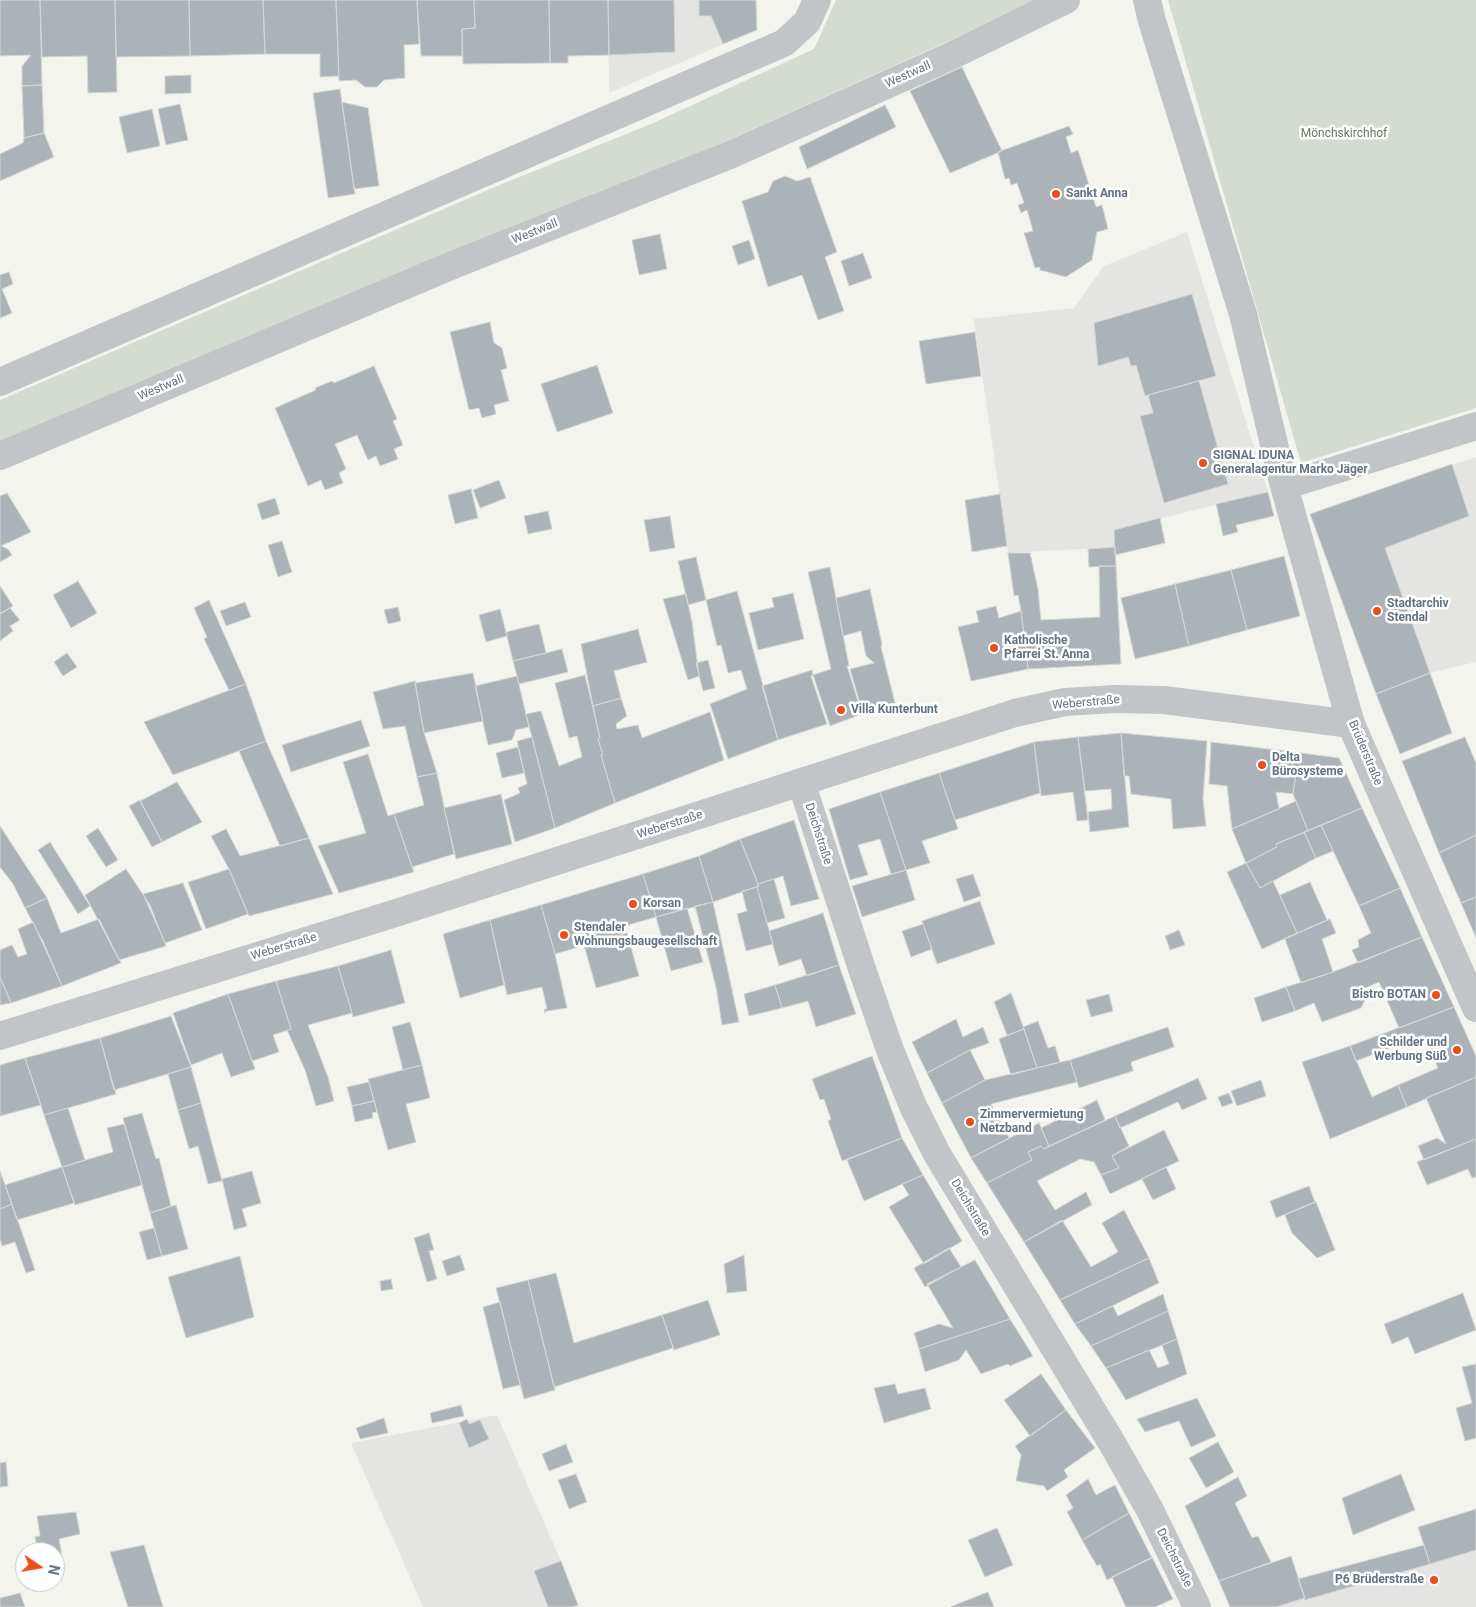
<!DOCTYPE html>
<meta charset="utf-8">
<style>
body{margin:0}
#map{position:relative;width:1476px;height:1607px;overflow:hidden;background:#f4f4ef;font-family:Roboto,sans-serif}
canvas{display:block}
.north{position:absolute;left:15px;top:1542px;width:50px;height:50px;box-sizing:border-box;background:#fff;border:1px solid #c0c7cd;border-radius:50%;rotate:102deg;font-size:14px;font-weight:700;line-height:20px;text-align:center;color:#627381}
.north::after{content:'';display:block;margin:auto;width:18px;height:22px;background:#e84f1b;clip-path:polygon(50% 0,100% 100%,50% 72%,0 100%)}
</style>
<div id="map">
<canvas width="1476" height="1607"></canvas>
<div class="north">N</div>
</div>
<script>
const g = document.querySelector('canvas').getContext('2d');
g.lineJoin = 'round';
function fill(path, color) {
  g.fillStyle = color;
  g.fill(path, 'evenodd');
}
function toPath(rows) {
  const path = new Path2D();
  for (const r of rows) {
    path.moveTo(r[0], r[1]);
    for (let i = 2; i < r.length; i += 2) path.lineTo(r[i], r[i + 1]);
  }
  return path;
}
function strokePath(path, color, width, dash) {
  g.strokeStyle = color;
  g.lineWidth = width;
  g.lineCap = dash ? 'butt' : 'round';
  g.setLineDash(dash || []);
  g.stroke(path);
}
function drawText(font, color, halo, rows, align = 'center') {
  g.font = font + ' Roboto,sans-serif';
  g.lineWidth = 5;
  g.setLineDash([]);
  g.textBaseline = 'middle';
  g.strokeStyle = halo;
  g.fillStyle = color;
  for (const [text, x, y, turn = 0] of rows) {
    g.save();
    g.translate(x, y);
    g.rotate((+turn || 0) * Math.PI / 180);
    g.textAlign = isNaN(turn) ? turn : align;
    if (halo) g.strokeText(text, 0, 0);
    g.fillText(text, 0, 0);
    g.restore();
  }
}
const built = toPath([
 [608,0,756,0,757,30,609,93],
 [1187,232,1268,492,1114,530,1115,547,1008,553,974,319,1074,308,1104,266],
 [1476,457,1476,662,1429,673,1310,514],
 [497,1415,561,1561,579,1607,423,1607,351,1443],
 [1476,1550,1476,1607,1276,1607,1305,1598]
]);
const green = toPath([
 [836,0,1040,0,722,143,0,443,0,400,502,184,651,124,814,49],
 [1168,0,1476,0,1476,408,1301,463]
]);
const building = toPath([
 [0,0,40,0,42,85,22,86,22,66,31,55,0,56,0,0],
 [40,0,115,0,117,92,88,93,87,56,42,57,40,0],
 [115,0,189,0,190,56,116,57,115,0],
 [189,0,263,0,265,54,190,56,189,0],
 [263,0,336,0,339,76,320,77,320,54,265,54,263,0],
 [336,0,417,0,419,44,404,45,405,78,384,80,377,87,365,87,356,80,339,81,336,0],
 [417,0,474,0,475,28,462,29,462,56,421,56,417,0],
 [474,0,549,0,550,63,463,64,462,29,475,28,474,0],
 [549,0,608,0,609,55,568,56,568,63,550,63,549,0],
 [608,0,674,0,675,52,609,55,608,0],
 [699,0,756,0,757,30,723,44,711,16,699,16,699,0],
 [962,67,1002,151,950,173,910,91,962,67],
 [191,75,191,93,165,94,165,76,191,75],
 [42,85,44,133,24,138,22,86,42,85],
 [340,89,355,194,328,198,313,93,340,89],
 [342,102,368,108,379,186,354,189,342,102],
 [180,104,188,140,166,145,158,109,180,104],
 [885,105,896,127,807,169,799,147,885,105],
 [152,109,160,146,127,153,119,117,152,109],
 [1069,126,1073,134,1066,137,1071,153,1078,150,1096,207,1102,205,1108,229,1097,232,1092,260,1066,277,1040,270,1040,267,1035,268,1024,233,1033,231,1027,210,1021,213,1018,205,1024,203,1017,183,1011,185,1009,178,1005,179,998,152,1069,126],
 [44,133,54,157,0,181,0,154,23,143,24,138,44,133],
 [785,176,797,181,810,177,837,252,825,257,844,311,818,320,802,275,768,287,742,201,768,192,773,181,785,176],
 [660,234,667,269,639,275,632,240,660,234],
 [749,240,755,259,738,265,732,246,749,240],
 [863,253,872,278,849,286,841,261,863,253],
 [9,272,13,284,2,289,12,313,0,318,0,275,9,272],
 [1192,294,1216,376,1145,396,1136,365,1131,366,1128,357,1098,366,1094,323,1192,294],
 [490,322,494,343,502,348,507,368,501,370,509,401,494,405,496,414,482,418,479,408,469,410,450,332,490,322],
 [975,332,981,376,926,384,919,341,975,332],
 [597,365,613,413,557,432,541,384,597,365],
 [374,366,397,419,393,421,403,445,394,449,398,459,380,466,376,456,368,460,357,435,335,444,346,469,339,473,343,483,325,490,321,480,308,486,275,408,316,390,315,388,332,381,334,383,374,366],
 [1199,381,1228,484,1164,503,1140,416,1153,413,1148,395,1199,381],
 [1452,464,1469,516,1385,548,1430,673,1376,694,1310,514,1452,464],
 [499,480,506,498,480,508,473,490,499,480],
 [471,489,478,518,455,524,448,495,471,489],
 [1268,492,1274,516,1236,525,1238,532,1223,536,1216,504,1268,492],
 [7,493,31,532,1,546,8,549,12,555,0,562,0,496,7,493],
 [1000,494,1007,546,972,552,965,500,1000,494],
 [275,498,280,514,262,520,257,504,275,498],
 [548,511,552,529,528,534,524,516,548,511],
 [670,516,675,548,650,552,644,520,670,516],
 [1160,518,1165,543,1115,555,1114,530,1160,518],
 [282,541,292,572,278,577,268,545,282,541],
 [1115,547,1116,566,1089,567,1088,549,1115,547],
 [1008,553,1030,553,1038,589,1041,620,1100,617,1099,566,1116,566,1121,664,1028,669,1021,611,1018,595,1014,596,1008,553],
 [1284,556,1300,616,1247,630,1231,570,1284,556],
 [696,557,706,600,688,605,678,561,696,557],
 [830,567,849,666,847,666,862,714,830,726,813,675,831,669,808,572,830,567],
 [1231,570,1247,630,1189,646,1175,584,1231,570],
 [78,581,97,613,71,628,53,595,78,581],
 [1175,584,1189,646,1135,659,1121,598,1175,584],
 [0,586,13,606,1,613,0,612,0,586],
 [870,589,882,644,881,647,895,703,863,714,850,669,874,663,866,656,861,631,843,636,836,598,870,589],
 [737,591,778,740,728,759,710,704,747,689,741,670,728,673,721,645,717,646,706,600,737,591],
 [793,593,804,639,758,650,749,613,774,607,772,598,793,593],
 [686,594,692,622,699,676,688,680,663,599,686,594],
 [209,600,246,684,229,690,204,639,207,637,194,608,209,600],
 [245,602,251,617,226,626,220,611,245,602],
 [996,606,999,618,1021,611,1028,669,971,681,958,627,979,622,976,611,996,606],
 [398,607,401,621,388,624,384,610,398,607],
 [10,608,20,620,10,626,13,631,0,641,0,614,10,608],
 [500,609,507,636,486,642,479,615,500,609],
 [539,624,546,653,513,661,506,632,539,624],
 [638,629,647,662,614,671,621,698,593,706,581,644,638,629],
 [562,649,568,672,519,684,513,661,562,649],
 [67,653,77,667,63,676,54,662,67,653],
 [708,660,715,688,703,691,696,663,708,660],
 [812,670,813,675,811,676,827,724,778,740,762,686,812,670],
 [473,673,483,721,424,733,415,683,473,673],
 [1430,673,1452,733,1400,754,1376,694,1430,673],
 [585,675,600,738,598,739,603,755,601,755,615,803,555,828,526,714,541,711,559,766,582,757,577,736,569,738,555,683,585,675],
 [517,676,529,727,516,730,512,740,488,745,475,686,517,676],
 [415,681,424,733,437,773,417,777,405,726,383,729,373,692,415,681],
 [246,684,266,741,173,775,144,722,246,684],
 [621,698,627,716,616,724,617,729,638,725,642,738,710,712,724,760,615,803,601,755,603,755,598,739,600,738,593,706,621,698],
 [361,720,370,746,291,772,282,745,361,720],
 [1121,733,1207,741,1203,799,1206,826,1173,829,1171,799,1131,794,1129,776,1124,776,1121,733],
 [1121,733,1129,827,1090,832,1088,812,1112,809,1111,789,1085,791,1078,737,1121,733],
 [532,737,555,828,515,842,504,800,520,793,518,788,527,784,517,741,532,737],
 [1078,737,1088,820,1077,821,1073,792,1041,796,1034,742,1078,737],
 [1465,737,1476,763,1476,835,1439,853,1402,761,1465,737],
 [266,741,309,838,280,846,239,751,266,741],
 [1034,742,1040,793,955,820,939,773,1034,742],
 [1211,742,1286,751,1296,773,1293,794,1276,792,1279,809,1232,829,1227,786,1209,784,1211,742],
 [518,747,524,773,502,778,496,753,518,747],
 [1286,751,1339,758,1362,808,1308,831,1293,794,1296,773,1286,751],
 [368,754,388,816,394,814,414,872,339,893,318,846,366,833,343,762,368,754],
 [437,773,454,854,412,867,394,814,424,805,417,777,437,773],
 [939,773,958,829,922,841,930,863,906,870,880,792,939,773],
 [177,782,202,822,162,842,140,801,177,782],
 [880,792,906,870,891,874,880,839,858,845,868,875,850,880,829,809,880,792],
 [501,794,512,844,456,859,444,808,501,794],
 [140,800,162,842,152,847,129,806,140,800],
 [1296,801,1308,831,1276,844,1277,847,1246,863,1232,829,1296,801],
 [1362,808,1400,888,1359,906,1321,825,1362,808],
 [794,820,819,899,791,906,783,876,758,884,740,839,794,820],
 [1321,825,1333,851,1316,858,1304,832,1321,825],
 [0,826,47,898,25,908,13,884,0,867,0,826],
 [98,828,118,860,106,867,86,836,98,828],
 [226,829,240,856,309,838,333,894,249,916,229,869,211,836,226,829],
 [1304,832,1316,858,1260,888,1246,863,1277,847,1276,844,1304,832],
 [1476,835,1476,897,1461,903,1439,853,1476,835],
 [740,839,759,886,713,902,699,856,740,839],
 [50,842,90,906,78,914,38,850,50,842],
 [699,856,713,902,656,917,643,874,699,856],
 [1246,863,1260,888,1273,881,1297,933,1262,949,1227,872,1246,863],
 [126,869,150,905,166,946,119,960,85,895,126,869],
 [229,869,248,914,206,929,188,882,229,869],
 [906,870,915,900,862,917,852,886,906,870],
 [643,874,656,917,625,926,627,933,555,954,541,905,643,874],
 [973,874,981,896,964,902,956,879,973,874],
 [774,879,785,918,767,923,757,887,758,884,774,879],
 [1310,882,1327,920,1297,933,1280,895,1310,882],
 [183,883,202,930,165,943,143,894,183,883],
 [757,887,773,944,746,951,737,914,747,911,742,891,757,887],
 [1400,888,1422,937,1358,963,1352,950,1359,947,1358,940,1371,933,1359,906,1400,888],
 [1476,897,1476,938,1461,903,1476,897],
 [47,898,61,933,99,919,121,963,62,986,43,941,25,908,47,898],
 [980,901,995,944,937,964,922,921,980,901],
 [713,902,739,1022,722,1025,716,987,695,906,713,902],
 [541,905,555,954,567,1008,547,1011,545,1013,544,1009,547,1009,542,987,507,995,490,920,541,905],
 [687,908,703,962,671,971,656,917,687,908],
 [823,913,839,965,807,976,801,959,779,966,769,931,823,913],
 [1330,919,1336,933,1322,939,1333,972,1301,983,1285,939,1330,919],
 [490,920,504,985,460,998,443,934,490,920],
 [33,922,62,986,11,1003,0,977,0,950,12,945,18,957,27,954,18,929,33,922],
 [923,924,932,949,911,957,902,931,923,924],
 [1179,930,1185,945,1170,950,1165,936,1179,930],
 [627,933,639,976,596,988,584,945,627,933],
 [1422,937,1454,1007,1399,1028,1379,982,1363,989,1366,998,1361,1008,1322,1022,1314,1003,1295,1011,1286,987,1333,972,1422,937],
 [391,950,405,1003,353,1017,338,966,391,950],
 [839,965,856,1014,816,1027,808,1001,782,1008,775,985,839,965],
 [338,966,352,1013,308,1025,328,1077,334,1101,316,1106,305,1070,287,1030,291,1029,276,981,338,966],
 [0,977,11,1003,0,1005,0,977],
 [276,981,291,1029,273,1035,279,1052,252,1061,228,994,276,981],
 [775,985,782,1008,749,1016,744,994,775,985],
 [1286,987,1295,1011,1262,1022,1254,998,1286,987],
 [1011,993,1024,1029,1007,1035,994,1002,1011,993],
 [228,994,255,1069,231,1077,222,1053,191,1065,173,1013,228,994],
 [1109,994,1113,1011,1091,1017,1086,1000,1109,994],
 [1454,1007,1476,1056,1476,1077,1407,1107,1398,1085,1438,1068,1424,1035,1356,1061,1350,1046,1454,1007],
 [171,1016,191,1067,114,1090,100,1038,171,1016],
 [956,1019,963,1037,983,1027,989,1043,970,1050,927,1073,912,1042,956,1019],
 [1038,1021,1048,1048,1055,1046,1060,1062,1037,1068,1023,1027,1038,1021],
 [410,1022,422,1065,403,1070,392,1027,410,1022],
 [1168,1027,1174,1047,1131,1062,1133,1071,1079,1088,1070,1060,1168,1027],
 [1024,1029,1037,1068,1011,1075,999,1039,1024,1029],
 [100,1038,116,1094,44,1115,25,1058,100,1038],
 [1350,1046,1372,1097,1398,1085,1407,1107,1330,1139,1302,1062,1350,1046],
 [970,1050,985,1080,942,1103,927,1073,970,1050],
 [872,1056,902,1138,842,1161,828,1121,831,1119,824,1099,820,1100,812,1079,872,1056],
 [25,1058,41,1105,0,1116,0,1065,25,1058],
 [1070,1060,1077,1082,991,1104,1009,1138,971,1158,942,1103,985,1080,1070,1060],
 [422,1065,430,1098,406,1104,416,1142,388,1150,368,1079,422,1065],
 [191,1067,201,1103,178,1110,168,1074,191,1067],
 [1476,1077,1476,1139,1424,1160,1418,1146,1437,1138,1446,1144,1426,1098,1476,1077],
 [1198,1078,1207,1099,1182,1110,1178,1102,1120,1128,1115,1116,1198,1078],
 [1261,1080,1266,1096,1237,1106,1231,1091,1261,1080],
 [369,1082,374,1101,352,1106,347,1087,369,1082],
 [1229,1093,1233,1103,1222,1107,1218,1097,1229,1093],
 [1097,1100,1105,1120,1049,1146,1041,1128,1097,1100],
 [374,1101,377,1112,372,1113,373,1118,355,1122,352,1106,374,1101],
 [201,1103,222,1181,208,1184,198,1146,189,1149,178,1110,201,1103],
 [68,1108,85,1160,62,1167,44,1115,68,1108],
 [142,1113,156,1159,159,1158,171,1206,150,1213,123,1118,142,1113],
 [1115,1116,1129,1146,1112,1156,1119,1168,1101,1175,1094,1162,1080,1159,1037,1181,1055,1210,1086,1192,1092,1205,1024,1242,987,1183,1032,1160,1028,1152,1041,1146,1044,1149,1115,1116],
 [1039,1123,1049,1146,1044,1149,1041,1146,1028,1152,1032,1160,987,1183,971,1158,1039,1123],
 [124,1124,142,1185,75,1205,62,1167,113,1152,107,1128,124,1124],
 [1164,1130,1179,1161,1110,1194,1101,1175,1119,1168,1112,1156,1164,1130],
 [902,1138,923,1175,864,1201,847,1160,902,1138],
 [1476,1139,1476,1177,1472,1178,1468,1169,1427,1185,1417,1162,1476,1139],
 [62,1167,74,1203,17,1220,5,1185,62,1167],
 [1166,1167,1176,1189,1153,1200,1142,1179,1166,1167],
 [0,1171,12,1204,0,1209,0,1171],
 [252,1171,261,1203,242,1209,247,1226,234,1230,222,1179,252,1171],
 [923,1175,962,1241,924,1264,889,1207,909,1195,902,1184,923,1175],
 [1309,1186,1315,1202,1276,1218,1270,1201,1309,1186],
 [1316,1202,1335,1250,1317,1258,1292,1233,1285,1215,1316,1202],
 [12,1204,35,1270,26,1273,15,1242,2,1246,0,1239,0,1209,12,1204],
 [176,1205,188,1249,162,1256,150,1213,176,1205],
 [1124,1210,1149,1258,1060,1300,1024,1242,1062,1220,1091,1267,1118,1252,1102,1223,1124,1210],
 [154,1228,162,1256,147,1260,139,1232,154,1228],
 [429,1233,434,1250,429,1251,437,1279,427,1282,414,1238,429,1233],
 [949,1248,961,1267,925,1287,914,1268,949,1248],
 [460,1255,465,1270,447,1276,442,1261,460,1255],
 [744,1255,747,1291,727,1293,724,1264,744,1255],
 [240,1256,254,1317,186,1338,168,1277,240,1256],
 [1149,1258,1159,1283,1075,1324,1060,1300,1149,1258],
 [975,1260,1010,1319,919,1349,914,1333,939,1324,953,1328,927,1284,975,1260],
 [556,1273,574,1343,662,1315,673,1348,554,1387,528,1280,556,1273],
 [391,1279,393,1289,381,1291,380,1281,391,1279],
 [528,1280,555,1390,524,1399,496,1288,528,1280],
 [1463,1293,1476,1330,1415,1354,1408,1337,1392,1344,1384,1324,1463,1293],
 [1163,1294,1168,1311,1091,1346,1075,1324,1113,1306,1118,1316,1163,1294],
 [708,1300,720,1335,674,1350,662,1315,708,1300],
 [500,1302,520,1385,503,1389,483,1307,500,1302],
 [1168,1311,1177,1339,1106,1368,1091,1346,1168,1311],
 [1010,1319,1033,1356,1010,1366,1008,1364,981,1374,966,1350,959,1360,925,1372,919,1349,1010,1319],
 [1177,1339,1187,1374,1126,1400,1106,1368,1149,1350,1158,1368,1169,1364,1162,1345,1177,1339],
 [1476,1364,1476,1438,1465,1441,1456,1408,1472,1403,1462,1367,1476,1364],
 [1041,1374,1066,1410,1030,1436,1004,1400,1041,1374],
 [895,1384,898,1394,925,1388,931,1409,884,1423,874,1388,895,1384],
 [1197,1398,1216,1436,1191,1447,1179,1421,1145,1432,1137,1419,1197,1398],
 [461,1405,464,1416,432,1423,430,1413,461,1405],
 [1066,1410,1095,1448,1064,1470,1068,1477,1047,1491,1044,1486,1016,1481,1021,1455,1015,1446,1066,1410],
 [384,1418,388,1433,360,1439,356,1428,384,1418],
 [467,1419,469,1424,480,1420,489,1439,469,1448,459,1423,467,1419],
 [1218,1442,1234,1472,1206,1488,1189,1458,1218,1442],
 [566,1444,573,1462,549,1471,542,1454,566,1444],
 [6,1462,8,1486,0,1487,0,1463,6,1462],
 [576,1474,587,1502,569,1509,558,1480,576,1474],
 [1401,1474,1415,1510,1353,1535,1342,1498,1401,1474],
 [1238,1477,1247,1496,1235,1503,1252,1538,1258,1536,1271,1562,1219,1581,1185,1506,1238,1477],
 [1088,1479,1096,1495,1115,1485,1129,1513,1082,1540,1067,1512,1073,1508,1066,1495,1088,1479],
 [1476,1509,1476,1550,1430,1564,1418,1527,1476,1509],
 [76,1512,80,1534,59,1539,63,1562,55,1563,55,1552,38,1552,35,1537,40,1536,37,1516,76,1512],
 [1129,1513,1152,1558,1107,1580,1100,1564,1097,1566,1082,1540,1129,1513],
 [997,1528,1013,1565,985,1577,968,1540,997,1528],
 [144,1545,163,1607,128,1607,110,1552,144,1545],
 [1424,1545,1430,1564,1305,1600,1298,1579,1424,1545],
 [1291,1556,1305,1598,1276,1607,1230,1607,1219,1581,1291,1556],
 [1152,1557,1173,1599,1155,1607,1126,1607,1112,1577,1152,1557],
 [561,1561,578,1605,572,1607,548,1607,534,1571,561,1561],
 [988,1592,994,1607,950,1607,988,1592],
 [20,1593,25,1607,0,1607,0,1598,20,1593]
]);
const minor = toPath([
 [1147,0,1152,21,1243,314,1284,486,1351,724,1476,1008],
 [0,382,784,43,807,22,817,0],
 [0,456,453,265,730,155,951,56,1066,0],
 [1284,486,1476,426],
 [801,782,862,969,890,1050,913,1106,937,1154,1112,1443,1150,1510,1197,1607],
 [0,1036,396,913,1015,713,1065,702,1115,699,1164,700,1351,724]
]);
const markers = [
 [1056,194,5,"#e84f1b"],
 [1203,463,5,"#e84f1b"],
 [1377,611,5,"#e84f1b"],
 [994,648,5,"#e84f1b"],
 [841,710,5,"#e84f1b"],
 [1262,765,5,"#e84f1b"],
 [633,904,5,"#e84f1b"],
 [564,935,5,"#e84f1b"],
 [1436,995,5,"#e84f1b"],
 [1457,1050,5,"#e84f1b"],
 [970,1122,5,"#e84f1b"],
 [1434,1580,5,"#e84f1b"]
];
const streetNames = [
 ["Westwall",908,75,-24],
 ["Westwall",535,232,-22],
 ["Westwall",161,388,-23],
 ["Weberstraße",1086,703,-5],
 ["Brüderstraße",1365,753,67],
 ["Weberstraße",670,825,-18],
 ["Deichstraße",818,834,72],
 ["Weberstraße",284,947,-17],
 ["Deichstraße",970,1208,59],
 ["Deichstraße",1174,1558,63]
];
const parkNames = [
 ["Mönchskirchhof",1344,134]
];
const poiNames = [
 ["Sankt Anna",1066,194],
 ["SIGNAL IDUNA",1213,456],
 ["Generalagentur Marko Jäger",1213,470],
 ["Stadtarchiv",1387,604],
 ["Stendal",1387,618],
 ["Katholische",1004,641],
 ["Pfarrei St. Anna",1004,655],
 ["Villa Kunterbunt",851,710],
 ["Delta",1272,758],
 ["Bürosysteme",1272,772],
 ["Korsan",643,904],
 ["Stendaler",574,928],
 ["Wohnungsbaugesellschaft",574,942],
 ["Bistro BOTAN",1426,995,"right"],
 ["Schilder und",1447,1043,"right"],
 ["Werbung Süß",1447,1057,"right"],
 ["Zimmervermietung",980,1115],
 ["Netzband",980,1129],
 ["P6 Brüderstraße",1424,1580,"right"]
];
fill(built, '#e4e5e3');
fill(green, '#d4dbd0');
fill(building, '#acb3b8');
strokePath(building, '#d5d5d2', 1);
strokePath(minor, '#c1c5c8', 28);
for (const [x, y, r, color] of markers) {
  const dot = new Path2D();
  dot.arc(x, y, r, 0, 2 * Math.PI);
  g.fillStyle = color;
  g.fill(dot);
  strokePath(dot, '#fff', 2);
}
drawText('12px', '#627381', '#fff', streetNames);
drawText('12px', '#657861', '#fff', parkNames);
drawText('bold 12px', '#627381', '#fff', poiNames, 'left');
</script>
